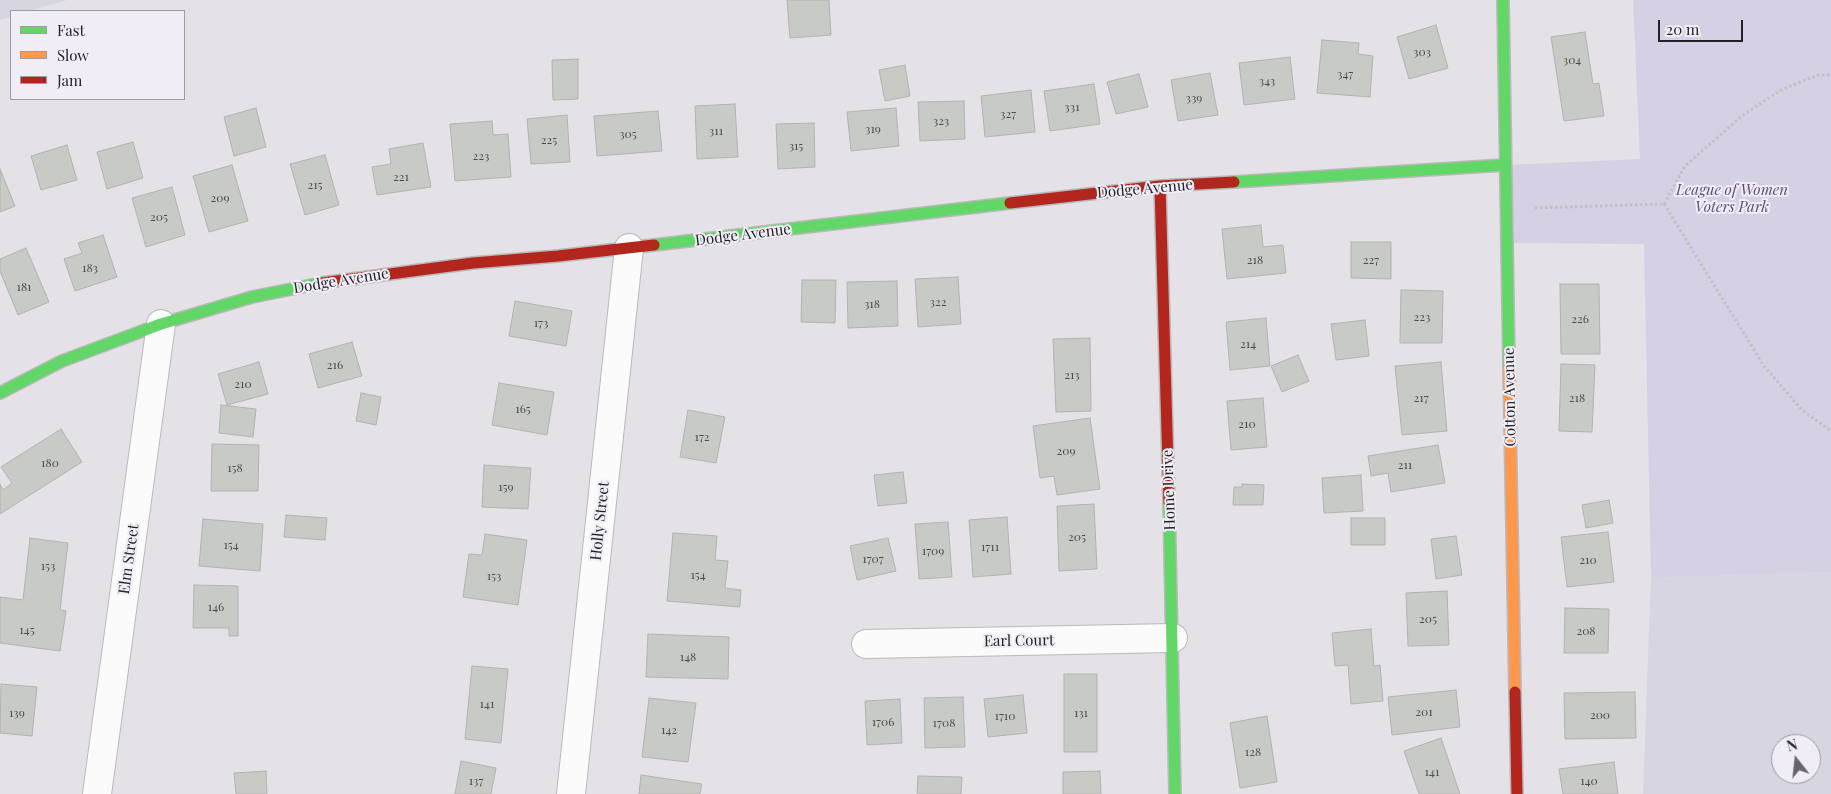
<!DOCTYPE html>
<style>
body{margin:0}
#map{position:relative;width:1831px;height:794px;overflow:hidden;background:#e4e2e7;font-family:"Playfair Display",serif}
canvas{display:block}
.legend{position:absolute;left:10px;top:10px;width:175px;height:90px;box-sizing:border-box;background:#f0edf6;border:1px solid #9e9ca2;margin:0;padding:6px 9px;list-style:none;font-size:15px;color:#232225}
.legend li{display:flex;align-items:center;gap:10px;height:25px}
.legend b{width:25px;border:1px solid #9e9ca2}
.north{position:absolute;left:1771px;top:734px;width:50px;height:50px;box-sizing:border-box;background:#f0edf6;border:1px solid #9e9ca2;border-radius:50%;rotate:344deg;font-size:14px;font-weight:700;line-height:20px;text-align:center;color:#232225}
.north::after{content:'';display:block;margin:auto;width:18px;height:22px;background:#676569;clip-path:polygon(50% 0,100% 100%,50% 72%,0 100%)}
.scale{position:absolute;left:1658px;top:20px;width:85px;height:22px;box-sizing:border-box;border:2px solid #232225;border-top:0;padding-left:6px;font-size:15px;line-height:18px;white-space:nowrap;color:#232225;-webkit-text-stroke:4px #f0edf6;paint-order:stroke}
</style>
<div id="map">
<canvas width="1831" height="794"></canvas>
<ul class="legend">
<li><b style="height:6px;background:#63d668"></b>Fast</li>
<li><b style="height:6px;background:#ff974d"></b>Slow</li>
<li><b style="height:6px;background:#b3261e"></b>Jam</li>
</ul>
<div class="north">N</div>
<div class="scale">20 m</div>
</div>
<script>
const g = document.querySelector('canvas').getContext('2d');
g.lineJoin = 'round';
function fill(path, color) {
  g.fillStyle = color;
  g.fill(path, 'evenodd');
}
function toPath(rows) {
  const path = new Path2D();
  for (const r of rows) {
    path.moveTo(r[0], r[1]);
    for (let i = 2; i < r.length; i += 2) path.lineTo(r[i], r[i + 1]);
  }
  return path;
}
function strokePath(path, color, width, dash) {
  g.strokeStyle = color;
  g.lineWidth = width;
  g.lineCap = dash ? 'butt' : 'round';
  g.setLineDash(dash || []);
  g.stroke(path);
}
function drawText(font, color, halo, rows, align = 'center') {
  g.font = font + ' "Playfair Display",serif';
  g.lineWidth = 4;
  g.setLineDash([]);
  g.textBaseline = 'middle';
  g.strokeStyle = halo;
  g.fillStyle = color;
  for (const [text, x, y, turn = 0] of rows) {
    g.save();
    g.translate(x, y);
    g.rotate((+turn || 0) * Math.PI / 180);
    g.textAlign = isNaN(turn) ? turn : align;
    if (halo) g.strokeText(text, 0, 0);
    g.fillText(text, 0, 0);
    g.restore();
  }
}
const built = toPath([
 [0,0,67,0,30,11,11,11,11,17,0,20],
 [1831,572,1831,794,1643,794,1651,578],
 [1781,744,1811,744,1811,774,1781,774]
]);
const green = toPath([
 [1633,0,1831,0,1831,572,1651,578,1644,244,1507,243,1505,165,1640,159]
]);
const building = toPath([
 [787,0,829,0,831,35,790,38,787,0],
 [1436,25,1448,68,1409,79,1397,37,1436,25],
 [1585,32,1593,84,1599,83,1604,116,1564,121,1551,37,1585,32],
 [1322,40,1359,43,1358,54,1373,56,1370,97,1317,93,1322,40],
 [1290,57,1295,99,1244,105,1239,63,1290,57],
 [578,59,578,99,553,100,552,60,578,59],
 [905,65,910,96,885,101,879,70,905,65],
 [1210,73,1218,115,1178,121,1171,80,1210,73],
 [1139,74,1148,107,1116,114,1107,82,1139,74],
 [1094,84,1100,124,1050,131,1044,91,1094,84],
 [1031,90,1035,132,985,137,981,96,1031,90],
 [964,101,965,139,920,141,918,102,964,101],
 [735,104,738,157,697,159,695,106,735,104],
 [256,108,266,147,234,156,224,117,256,108],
 [896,108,899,146,851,151,847,112,896,108],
 [658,111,662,151,597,156,594,116,658,111],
 [567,115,570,162,531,164,527,119,567,115],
 [492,121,493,135,508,134,511,177,455,181,450,124,492,121],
 [814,123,815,167,778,169,776,124,814,123],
 [133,142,143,178,107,189,97,152,133,142],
 [423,143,431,187,377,195,372,167,391,164,389,149,423,143],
 [67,145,77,180,41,190,31,156,67,145],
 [325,155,339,205,305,215,290,164,325,155],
 [232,165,248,221,209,232,193,176,232,165],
 [0,169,15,206,0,212,0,169],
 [172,187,185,235,146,247,132,198,172,187],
 [1261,225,1263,247,1283,245,1286,273,1227,279,1222,229,1261,225],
 [103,235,117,277,75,291,64,259,82,253,78,243,103,235],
 [1351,242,1391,242,1391,279,1351,278,1351,242],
 [26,248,49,302,18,315,0,271,0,259,26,248],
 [958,277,961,324,918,327,915,279,958,277],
 [802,280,836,280,835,323,801,322,802,280],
 [897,281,898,326,848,328,847,282,897,281],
 [1560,284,1599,284,1600,354,1561,354,1560,284],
 [1401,290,1443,291,1442,343,1400,343,1401,290],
 [515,301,572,311,566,346,509,336,515,301],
 [1266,318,1270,366,1230,370,1226,322,1266,318],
 [1365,320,1369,356,1336,360,1331,324,1365,320],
 [1090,338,1091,411,1056,412,1053,339,1090,338],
 [352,342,362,376,318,388,309,354,352,342],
 [1298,355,1309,381,1282,392,1271,366,1298,355],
 [259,362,268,394,227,405,218,374,259,362],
 [1441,362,1447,431,1402,435,1395,366,1441,362],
 [1561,364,1595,365,1592,432,1559,431,1561,364],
 [499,383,554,392,547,435,492,425,499,383],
 [361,393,381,397,376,425,356,421,361,393],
 [1263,398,1267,447,1231,450,1227,401,1263,398],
 [221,405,256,409,253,437,219,433,221,405],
 [688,410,725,417,716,463,680,457,688,410],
 [1090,418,1100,489,1057,495,1054,476,1040,478,1033,426,1090,418],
 [61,429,82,462,0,514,0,484,3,490,12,483,1,467,61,429],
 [212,444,259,445,258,491,211,491,212,444],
 [1438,445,1445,483,1391,492,1388,473,1371,476,1368,456,1438,445],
 [484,465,531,468,528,509,482,507,484,465],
 [903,472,907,503,878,506,874,475,903,472],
 [1361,475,1363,511,1324,513,1322,478,1361,475],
 [1242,484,1264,485,1263,505,1233,505,1234,487,1242,487,1242,484],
 [1609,500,1613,523,1586,528,1582,505,1609,500],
 [1094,504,1097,569,1059,571,1057,506,1094,504],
 [286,515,327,518,325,540,284,537,286,515],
 [1007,517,1011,574,973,577,969,520,1007,517],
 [1351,518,1385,518,1385,545,1351,545,1351,518],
 [203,519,263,524,260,571,199,566,203,519],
 [948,522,952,577,919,579,915,524,948,522],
 [1608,532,1614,582,1567,587,1561,537,1608,532],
 [673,533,717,536,715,560,728,561,725,588,741,590,740,607,667,601,673,533],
 [485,534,527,540,518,605,463,597,469,554,482,555,485,534],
 [1456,536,1462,575,1436,579,1431,539,1456,536],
 [30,538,68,543,60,610,66,611,60,651,0,643,0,597,23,600,30,538],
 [888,538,896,571,857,580,850,546,888,538],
 [194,585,238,586,238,636,229,636,229,628,193,628,194,585],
 [1447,591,1449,645,1408,646,1406,593,1447,591],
 [1565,608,1609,609,1608,653,1564,653,1565,608],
 [1371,629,1374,666,1380,665,1383,701,1351,704,1348,665,1335,666,1332,633,1371,629],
 [648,634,729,637,728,679,646,677,648,634],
 [472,666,508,669,501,743,465,739,472,666],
 [1064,674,1097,674,1097,752,1064,752,1064,674],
 [1,684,37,687,32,736,0,733,1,684],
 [1456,690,1460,727,1392,735,1388,697,1456,690],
 [1635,692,1636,738,1565,739,1564,693,1635,692],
 [1023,695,1027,733,988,737,984,699,1023,695],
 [963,697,965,747,925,748,924,698,963,697],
 [649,698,696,703,688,762,642,757,649,698],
 [900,699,902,743,867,745,865,701,900,699],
 [1267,716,1277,782,1240,788,1230,723,1267,716],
 [1441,738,1460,794,1419,794,1404,751,1441,738],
 [461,761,496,768,491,794,455,794,461,761],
 [1614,762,1618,794,1563,794,1559,769,1614,762],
 [266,771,267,794,236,794,234,773,266,771],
 [1100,771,1101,794,1063,794,1063,772,1100,771],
 [641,775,702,784,700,794,639,794,641,775],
 [918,776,962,777,961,794,917,794,918,776]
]);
const path = toPath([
 [1664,204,1764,366,1802,410,1831,431],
 [1664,204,1685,166,1743,115,1781,90,1818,75,1831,75],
 [1535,208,1664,204]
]);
const street = toPath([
 [866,644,1173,638],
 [97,794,161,324],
 [571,794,629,248]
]);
const fast = toPath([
 [1503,0,1509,366],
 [1234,182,1505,165],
 [654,245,1010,203],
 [0,393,62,361,161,324,252,297,322,283],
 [1169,502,1175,794]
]);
const slow = toPath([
 [1509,366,1515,692]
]);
const jam = toPath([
 [1160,186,1169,502],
 [1010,203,1160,186,1234,182],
 [322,283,473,263,558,256,654,245],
 [1515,692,1517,794]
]);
const numberNames = [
 ["303",1422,52],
 ["304",1572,60],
 ["347",1345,74],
 ["343",1267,81],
 ["339",1194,98],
 ["331",1072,107],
 ["327",1008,114],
 ["323",941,121],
 ["319",873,129],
 ["311",716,131],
 ["305",628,134],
 ["225",549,140],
 ["315",796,146],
 ["223",481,156],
 ["221",401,177],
 ["215",315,185],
 ["209",220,198],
 ["205",159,217],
 ["218",1255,260],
 ["227",1371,260],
 ["183",90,268],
 ["181",24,287],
 ["322",938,302],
 ["318",872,304],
 ["223",1422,317],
 ["226",1580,319],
 ["173",541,323],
 ["214",1248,344],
 ["216",335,365],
 ["213",1072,375],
 ["210",243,384],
 ["217",1421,398],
 ["218",1577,398],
 ["165",523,409],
 ["210",1247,424],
 ["172",702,437],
 ["209",1066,451],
 ["180",50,463],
 ["211",1405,465],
 ["158",235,468],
 ["159",506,487],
 ["205",1077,537],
 ["154",231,545],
 ["1711",990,547],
 ["1709",933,551],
 ["1707",873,559],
 ["210",1588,560],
 ["153",48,566],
 ["154",698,575],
 ["153",494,576],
 ["146",216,607],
 ["205",1428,619],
 ["145",27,630],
 ["208",1586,631],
 ["148",688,657],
 ["141",487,704],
 ["201",1424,712],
 ["139",17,713],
 ["131",1081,713],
 ["200",1600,715],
 ["1710",1005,716],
 ["1706",883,722],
 ["1708",944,723],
 ["142",669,730],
 ["128",1253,752],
 ["141",1432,772],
 ["137",476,781],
 ["140",1589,781]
];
const streetNames = [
 ["Dodge Avenue",1145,189,-5],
 ["Dodge Avenue",743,235,-7],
 ["Dodge Avenue",341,281,-9],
 ["Cotton Avenue",1510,397,-91],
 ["Home Drive",1169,490,-92],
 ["Holly Street",600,521,-84],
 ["Elm Street",129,559,-82],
 ["Earl Court",1019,641,-1]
];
const parkNames = [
 ["League of Women",1732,190],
 ["Voters Park",1732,207]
];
fill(built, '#d7d5df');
fill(green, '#d6d0e4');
fill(building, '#c7cac5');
strokePath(building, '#b2b2b3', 1);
strokePath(street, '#b9b8bb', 30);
strokePath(fast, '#b9b8bb', 14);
strokePath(slow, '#b9b8bb', 14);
strokePath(jam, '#b9b8bb', 14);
strokePath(path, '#c1c1c3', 3, [2.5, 2.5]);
strokePath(street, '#fbfbfb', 28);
strokePath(fast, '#63d668', 11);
strokePath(slow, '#ff974d', 11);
strokePath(jam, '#b3261e', 11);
drawText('12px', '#4c4c4d', null, numberNames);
drawText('15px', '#232225', '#f0edf6', streetNames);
drawText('italic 15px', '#5e4b80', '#f0edf6', parkNames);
</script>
